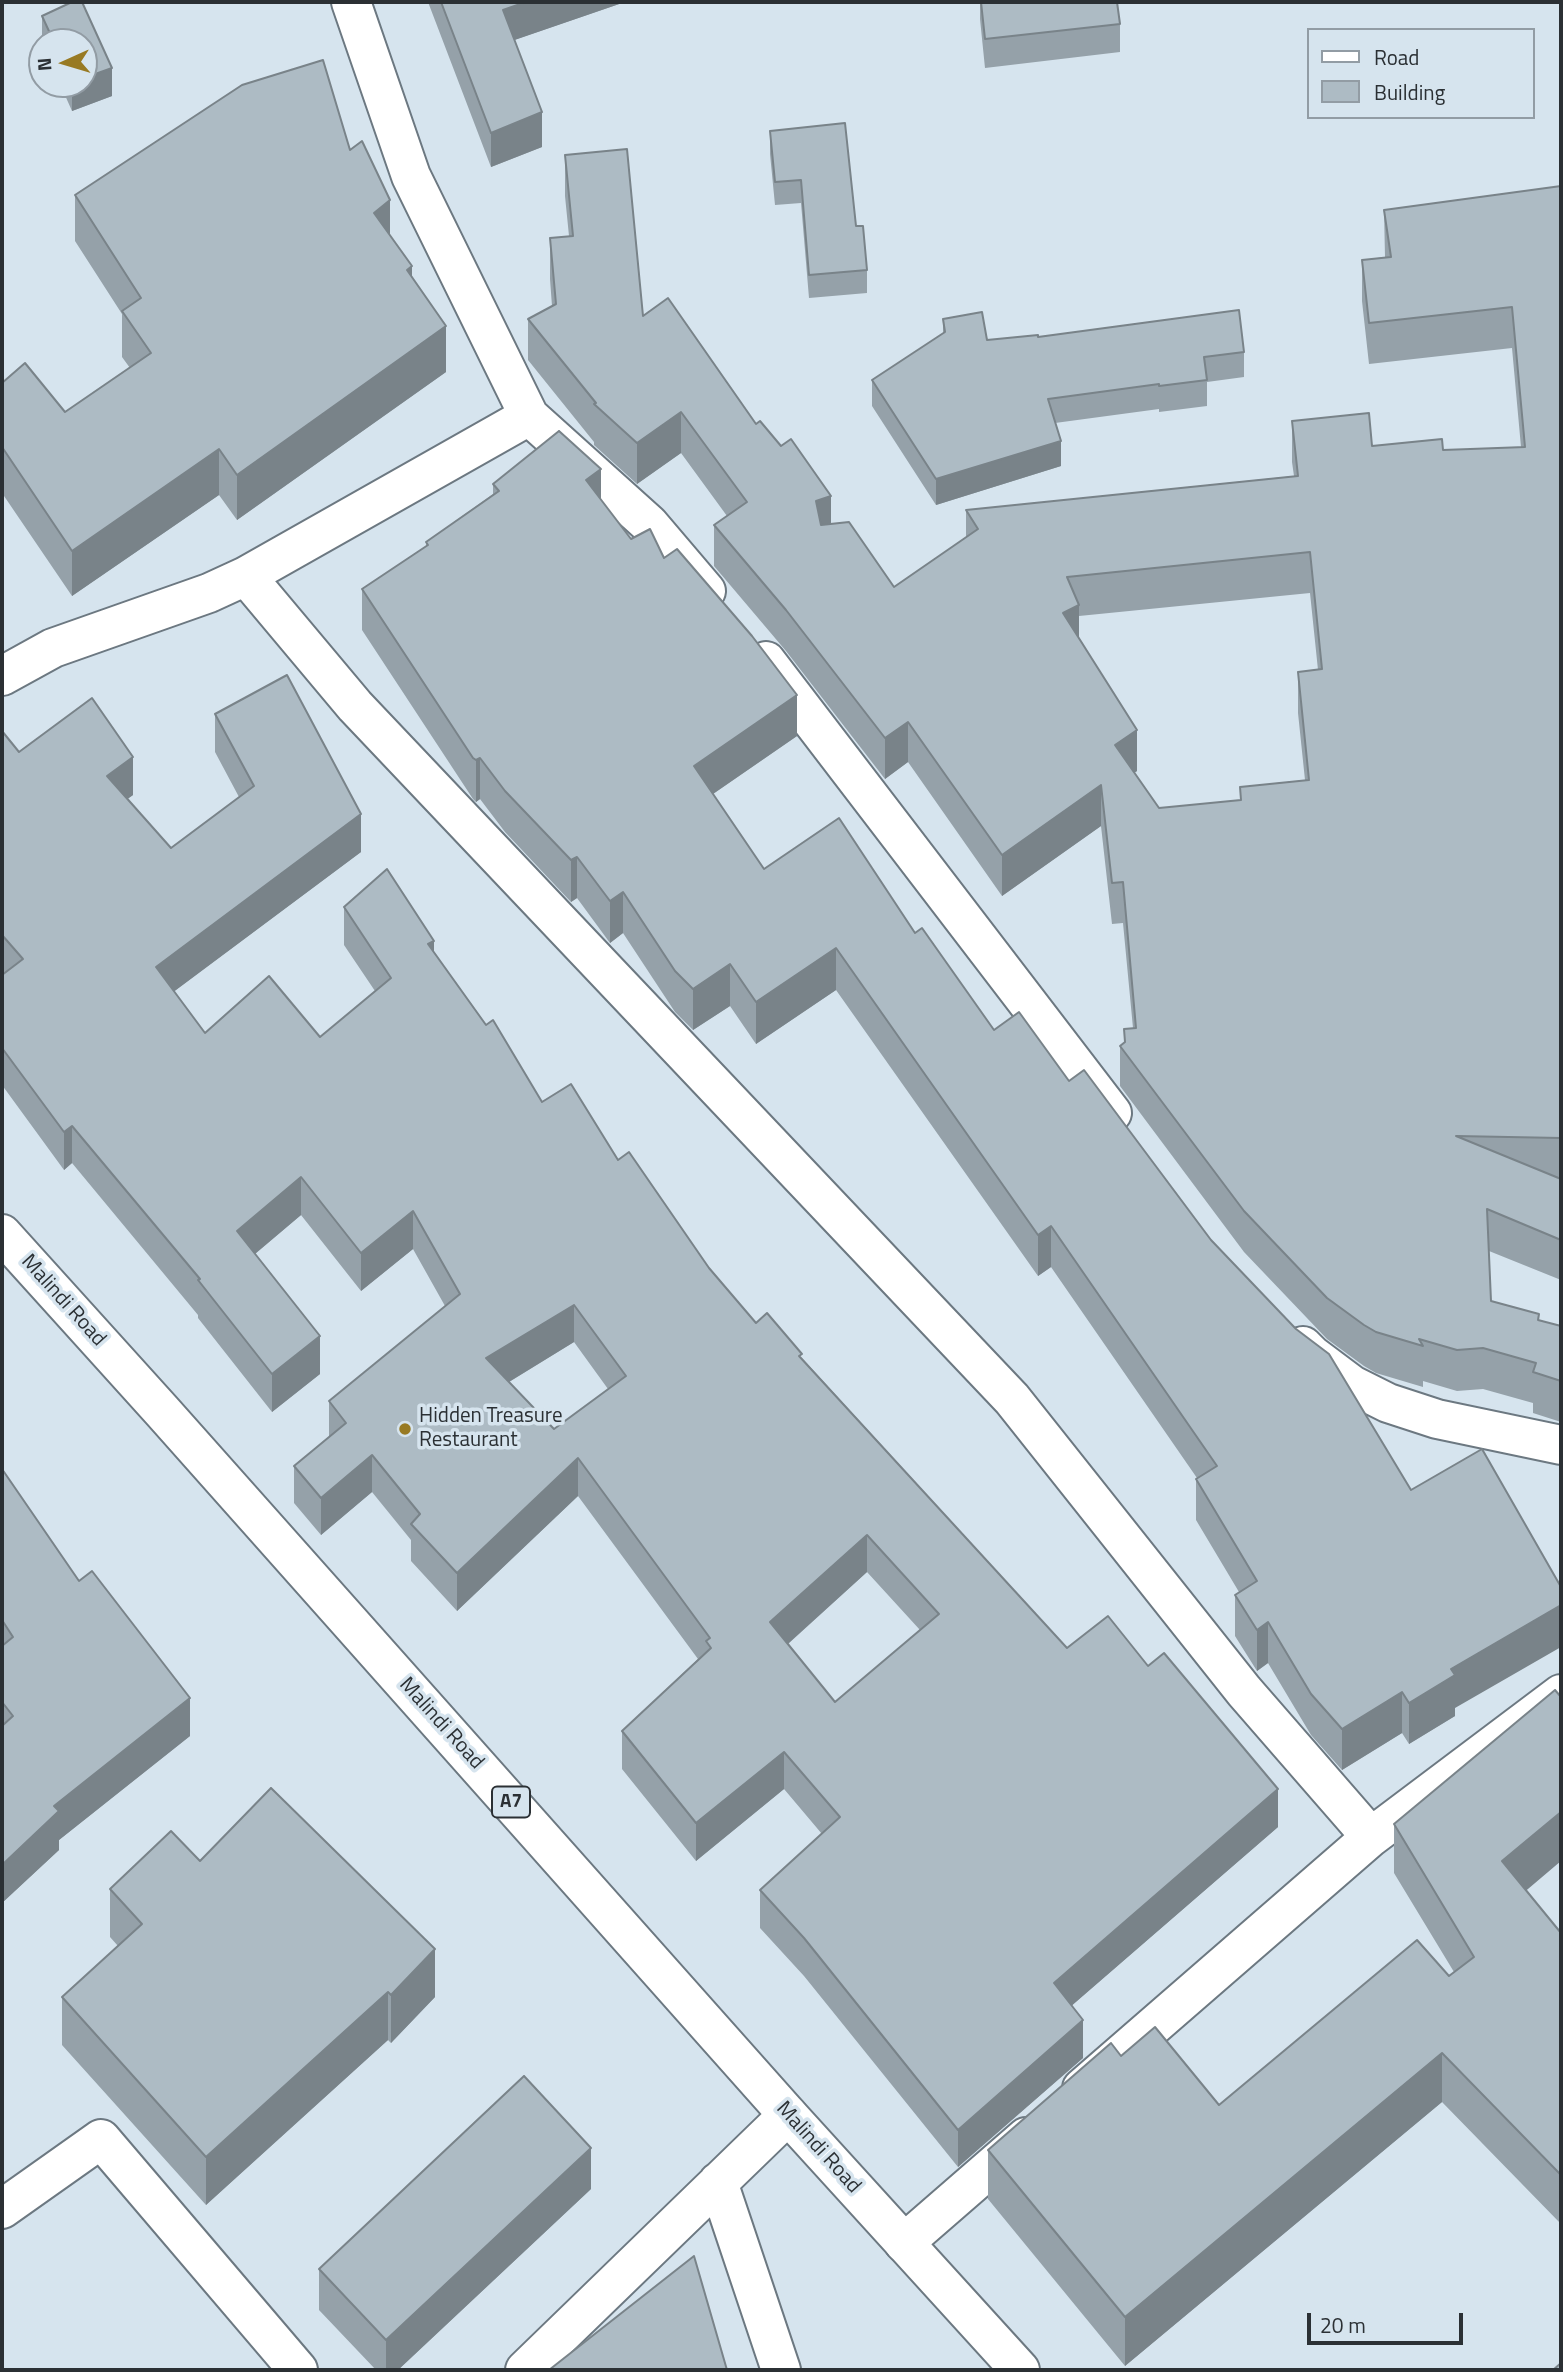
<!DOCTYPE html>
<style>
body{margin:0}
#map{position:relative;width:1563px;height:2372px;overflow:hidden;background:#d6e4ee;font-family:"Titillium Web",sans-serif}
canvas{display:block}
.frame{position:absolute;inset:0;border:4px solid #2b3034;pointer-events:none}
.legend{position:absolute;left:1307px;top:28px;width:228px;height:91px;box-sizing:border-box;background:#d6e4ee;border:2px solid #929ca4;margin:0;padding:9px 12px;list-style:none;font-size:21px;color:#2b3034}
.legend li{display:flex;align-items:center;gap:14px;height:35px}
.legend b{width:35px;border:2px solid #929ca4}
.north{position:absolute;left:28px;top:28px;width:70px;height:70px;box-sizing:border-box;background:#d6e4ee;border:2px solid #929ca4;border-radius:50%;rotate:266deg;font-size:19px;font-weight:700;line-height:28px;text-align:center;color:#2b3034}
.north::after{content:'';display:block;margin:auto;width:24px;height:32px;background:#987a23;clip-path:polygon(50% 0,100% 100%,50% 72%,0 100%)}
.scale{position:absolute;left:1307px;top:2313px;width:156px;height:32px;box-sizing:border-box;border:4px solid #2b3034;border-top:0;padding-left:9px;font-size:21px;line-height:24px;white-space:nowrap;color:#2b3034;-webkit-text-stroke:5px #d6e4ee;paint-order:stroke}
</style>
<div id="map">
<canvas width="1563" height="2372"></canvas>
<div class="frame"></div>
<ul class="legend">
<li><b style="height:9px;background:#fff"></b>Road</li>
<li><b style="height:19px;background:#adbbc4"></b>Building</li>
</ul>
<div class="north">N</div>
<div class="scale">20 m</div>
</div>
<script>
const g = document.querySelector('canvas').getContext('2d');
g.lineJoin = 'round';
function toPath(rows) {
  const path = new Path2D();
  for (const r of rows) {
    path.moveTo(r[0], r[1]);
    for (let i = 2; i < r.length; i += 2) path.lineTo(r[i], r[i + 1]);
  }
  return path;
}
function strokePath(path, color, width, dash) {
  g.strokeStyle = color;
  g.lineWidth = width;
  g.lineCap = dash ? 'butt' : 'round';
  g.setLineDash(dash || []);
  g.stroke(path);
}
function fill(path, color) {
  g.fillStyle = color;
  g.fill(path, 'evenodd');
}
function drawText(font, color, halo, rows, align = 'center') {
  g.font = font + ' "Titillium Web",sans-serif';
  g.lineWidth = 7;
  g.setLineDash([]);
  g.textBaseline = 'middle';
  g.strokeStyle = halo;
  g.fillStyle = color;
  for (const [text, x, y, turn = 0] of rows) {
    g.save();
    g.translate(x, y);
    g.rotate((+turn || 0) * Math.PI / 180);
    g.textAlign = isNaN(turn) ? turn : align;
    if (halo) g.strokeText(text, 0, 0);
    g.fillText(text, 0, 0);
    g.restore();
  }
}
const minor = toPath([
 [351,2,411,176,529,416,649,524,706,591],
 [246,576,355,706,1012,1399,1244,1691,1371,1837],
 [766,661,1112,1113],
 [2,676,53,648,209,593,246,576,529,416],
 [1303,1346,1312,1355,1352,1385,1388,1403,1437,1419,1561,1445],
 [1082,2088,1371,1837,1561,1694],
 [718,2182,781,2370],
 [2,2209,101,2139,298,2370],
 [904,2243,1026,2137],
 [525,2370,788,2115]
]);
const highway = toPath([
 [2,1234,162,1411,788,2115,1020,2370]
]);
const wall = toPath([
 [72,2,82,2,112,68,112,96,72,111,60,84,84,84,84,42,42,42,42,16],
 [428,2,625,2,514,40,542,147,491,167],
 [980,2,1117,2,1120,24,1120,52,985,68,980,19],
 [770,131,856,226,867,270,867,293,809,298,801,203,775,205,770,154],
 [350,150,390,235,412,277,446,372,237,520,219,495,72,596,2,493,2,383,65,412,130,368,122,357,122,314,75,241,75,195],
 [565,155,643,316,756,424,831,524,894,587,966,537,966,510,1294,476,1292,462,1292,421,1372,446,1443,450,1521,447,1512,348,1369,364,1362,301,1362,260,1385,257,1384,210,1561,186,1561,1280,1489,1251,1491,1301,1539,1320,1561,1326,1561,1422,1533,1413,1533,1403,1483,1389,1457,1391,1423,1381,1423,1387,1376,1373,1364,1366,1327,1339,1244,1252,1120,1086,1120,1046,1124,1043,1124,1029,1133,1028,1123,923,1112,924,1101,826,1002,896,908,762,885,779,786,651,714,566,714,525,727,516,681,453,637,484,594,445,594,442,528,360,528,319,552,306,550,279,550,238,569,236,565,196],
 [1310,593,1318,670,1298,672,1298,713,1305,780,1240,787,1240,800,1159,808,1134,773,1137,771,1079,639,1079,616],
 [943,319,987,340,1038,337,1244,352,1244,377,1207,382,1207,406,1159,412,1159,409,1055,423,1061,466,936,505,872,406,872,380,943,334],
 [493,484,601,500,631,539,664,558,797,736,713,794,764,869,915,933,1455,1708,1455,1716,1409,1744,1402,1733,1342,1770,1311,1735,1268,1663,1257,1671,1235,1636,1235,1595,1239,1592,1196,1520,1196,1479,1197,1478,1051,1267,1038,1276,836,990,756,1044,730,1006,693,1030,675,1012,623,933,610,943,577,898,571,902,505,832,480,799,476,802,473,799,362,630,362,589,426,546,426,542,493,494],
 [215,714,361,852,174,991,205,1033,320,1037,375,991,344,945,344,907,434,952,542,1102,618,1160,756,1323,802,1358,1067,1648,1148,1666,1278,1827,1072,2005,1083,2058,958,2167,804,1976,760,1928,760,1890,822,1834,784,1789,696,1861,622,1769,622,1731,698,1659,578,1496,457,1611,411,1561,411,1540,372,1492,321,1535,294,1503,294,1466,329,1437,329,1401,445,1306,413,1249,361,1291,301,1215,255,1254,320,1374,272,1412,198,1318,198,1315,72,1163,64,1170,2,1085,2,975,3,974,2,972,2,731,19,752,133,795,127,799,171,848,239,797,215,752],
 [574,1342,608,1389,554,1429,509,1382],
 [867,1572,920,1630,835,1702,788,1644],
 [2,1469,79,1581,190,1736,59,1840,59,1850,2,1903],
 [1394,1824,1526,1891,1561,1933,1561,2224,1442,2102,1125,2366,988,2199,988,2150,1121,2056,1219,2105,1454,1972,1394,1873],
 [200,1861,435,1997,391,2043,388,2040,206,2205,62,2045,62,1997,118,1946,110,1937,110,1889],
 [591,2189,398,2370,376,2370,319,2310,319,2269]
]);
const shadedWall = toPath([
 [526,2,625,2,503,44,503,10],
 [112,68,112,96,72,111,72,84,84,84,84,78],
 [542,112,542,147,491,167,491,133],
 [390,200,390,246,374,213],
 [412,266,412,312,407,270],
 [446,326,446,372,237,520,237,475],
 [681,412,681,453,637,484,637,443],
 [1061,441,1061,466,936,505,936,479],
 [219,449,219,495,72,596,72,551],
 [601,469,601,510,586,480],
 [831,496,831,537,816,542,816,501],
 [1079,605,1079,646,1063,613],
 [797,695,797,736,694,807,694,766],
 [908,722,908,762,885,779,885,738],
 [1137,730,1137,771,1115,785,1115,745],
 [133,757,133,795,107,814,107,776],
 [480,758,480,799,476,802,476,760],
 [1101,785,1101,826,1002,896,1002,855],
 [361,814,361,852,156,1005,156,967],
 [577,857,577,898,571,902,571,860],
 [623,892,623,933,610,943,610,901],
 [434,941,434,978,428,944],
 [836,948,836,990,756,1044,756,1002],
 [730,964,730,1006,693,1030,693,989],
 [72,1126,72,1163,64,1170,64,1132],
 [301,1177,301,1215,237,1269,237,1231],
 [413,1211,413,1249,361,1291,361,1253],
 [1051,1226,1051,1267,1038,1276,1038,1235],
 [574,1305,574,1342,486,1396,486,1358],
 [320,1336,320,1374,272,1412,272,1374],
 [372,1455,372,1492,321,1535,321,1498],
 [578,1458,578,1496,457,1611,457,1573],
 [867,1535,867,1572,770,1660,770,1622],
 [1561,1605,1561,1647,1455,1708,1455,1716,1409,1744,1409,1703,1451,1669],
 [1268,1622,1268,1663,1257,1671,1257,1630],
 [1402,1692,1402,1733,1342,1770,1342,1729],
 [190,1698,190,1736,59,1840,59,1850,2,1903,2,1865,54,1806],
 [784,1752,784,1789,696,1861,696,1823],
 [1278,1789,1278,1827,1054,2021,1054,1983],
 [1561,1812,1561,1861,1502,1911,1502,1861],
 [435,1949,435,1997,391,2043,391,1995],
 [388,1992,388,2040,206,2205,206,2157],
 [1083,2020,1083,2058,958,2167,958,2130],
 [1442,2053,1442,2102,1125,2366,1125,2317],
 [591,2148,591,2189,398,2370,386,2370,386,2340]
]);
const building = toPath([
 [72,2,82,2,112,68,84,78,84,42,54,42,42,16,72,2],
 [441,2,526,2,503,10,542,112,491,133,441,2],
 [981,2,1117,2,1120,24,985,39,981,2],
 [323,60,350,150,362,141,390,200,374,213,412,266,407,270,446,326,237,475,219,449,72,551,2,447,2,383,25,363,65,412,151,353,122,311,141,298,75,195,242,85,323,60],
 [845,123,856,226,863,226,867,270,809,275,801,180,775,182,770,131,845,123],
 [627,149,643,316,668,298,756,424,760,421,781,446,791,439,831,496,816,501,821,525,849,522,894,587,978,529,966,510,1298,476,1292,421,1369,413,1372,446,1442,439,1443,450,1525,447,1512,307,1369,323,1362,260,1391,257,1384,210,1561,186,1561,1138,1456,1136,1561,1179,1561,1240,1487,1209,1491,1301,1539,1314,1538,1320,1561,1326,1561,1381,1533,1372,1536,1363,1483,1348,1457,1350,1419,1339,1423,1346,1376,1332,1364,1325,1327,1298,1244,1211,1120,1046,1125,1042,1124,1029,1136,1028,1123,882,1112,883,1101,785,1002,855,908,722,885,738,786,610,714,525,747,502,681,412,637,443,594,404,596,403,528,319,556,304,550,238,573,236,565,155,627,149],
 [1310,552,1322,669,1298,672,1309,780,1240,787,1241,800,1159,808,1115,745,1137,730,1063,613,1079,605,1067,577,1310,552],
 [1239,310,1244,352,1204,357,1207,380,1159,386,1159,384,1048,399,1061,441,936,479,872,380,945,332,943,319,982,312,987,340,1038,335,1038,337,1239,310],
 [559,431,601,469,586,480,631,539,650,529,664,558,677,549,752,636,797,695,694,766,764,869,839,818,915,933,922,928,994,1030,1019,1012,1069,1081,1084,1070,1211,1240,1296,1329,1329,1354,1411,1490,1482,1449,1561,1587,1561,1605,1451,1669,1455,1675,1409,1703,1402,1692,1342,1729,1311,1694,1268,1622,1257,1630,1235,1595,1257,1581,1196,1479,1217,1466,1051,1226,1038,1235,836,948,756,1002,730,964,693,989,675,971,623,892,610,901,577,857,571,860,505,791,480,758,476,760,473,758,362,589,428,545,426,542,499,491,493,484,559,431],
 [287,675,361,814,156,967,205,1033,269,976,320,1037,391,978,344,907,387,869,434,941,428,944,486,1025,493,1020,542,1102,571,1084,618,1160,629,1152,709,1268,756,1323,767,1313,802,1354,799,1356,1067,1648,1108,1616,1148,1666,1164,1653,1278,1789,1054,1983,1083,2020,958,2130,804,1938,760,1890,840,1817,784,1752,696,1823,622,1731,711,1648,706,1641,710,1638,578,1458,457,1573,411,1524,420,1514,372,1455,321,1498,294,1466,346,1423,329,1401,460,1294,413,1211,361,1253,301,1177,237,1231,320,1336,272,1374,198,1280,200,1279,72,1126,64,1132,2,1048,2,975,23,959,2,935,2,731,19,752,92,698,133,757,107,776,171,848,254,786,215,714,287,675],
 [574,1305,626,1376,554,1429,486,1358,574,1305],
 [867,1535,939,1614,835,1702,770,1622,867,1535],
 [2,1469,79,1581,92,1571,190,1698,54,1806,59,1811,2,1865,2,1726,13,1716,2,1702,2,1646,13,1637,2,1620,2,1469],
 [1555,1690,1561,1697,1561,1812,1502,1861,1561,1933,1561,2175,1442,2053,1125,2317,988,2150,1111,2043,1121,2056,1155,2027,1219,2105,1417,1940,1449,1976,1474,1957,1394,1824,1555,1690],
 [271,1788,435,1949,391,1995,388,1992,206,2157,62,1997,142,1924,110,1889,171,1831,200,1861,271,1788],
 [524,2076,591,2148,386,2340,319,2269,524,2076],
 [694,2256,727,2370,549,2370,694,2256],
 [1561,2363,1561,2370,1553,2370,1561,2363]
]);
const markers = [
 [405,1429,7,"#987a23"]
];
const shields = [
 [511,1802,38]
];
const shieldNames = [
 ["A7",511,1802]
];
const streetNames = [
 ["Malindi Road",63,1301,48],
 ["Malindi Road",441,1724,48],
 ["Malindi Road",818,2148,48]
];
const poiNames = [
 ["Hidden Treasure",419,1417],
 ["Restaurant",419,1441]
];
strokePath(minor, '#6c7881', 42);
strokePath(highway, '#6c7881', 42);
strokePath(minor, '#fff', 38);
strokePath(highway, '#fff', 38);
fill(wall, '#95a1a9');
fill(shadedWall, '#798389');
fill(building, '#adbbc4');
strokePath(building, '#798389', 2);
for (const [x, y, r, color] of markers) {
  const dot = new Path2D();
  dot.arc(x, y, r, 0, 2 * Math.PI);
  g.fillStyle = color;
  g.fill(dot);
  strokePath(dot, '#d6e4ee', 2.5);
}
for (const [x, y, w] of shields) {
  const box = new Path2D();
  box.roundRect(x - w / 2, y - 15.5, w, 31, 5);
  g.fillStyle = '#d6e4ee';
  g.fill(box);
  strokePath(box, '#2b3034', 2);
}
drawText('bold 19px', '#2b3034', null, shieldNames);
drawText('21px', '#2b3034', '#d6e4ee', streetNames);
drawText('21px', '#2b3034', '#d6e4ee', poiNames, 'left');
</script>
